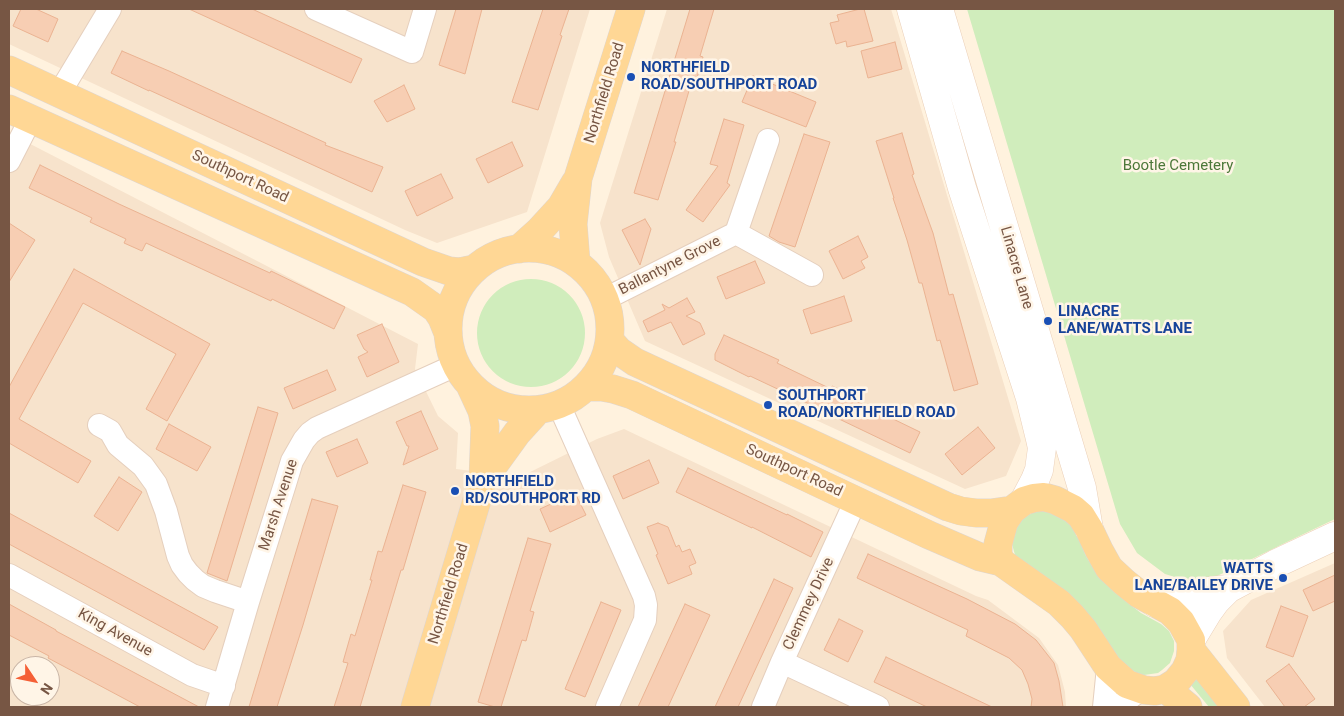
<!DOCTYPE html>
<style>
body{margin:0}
#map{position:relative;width:1344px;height:716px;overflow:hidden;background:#fff2de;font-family:Roboto,sans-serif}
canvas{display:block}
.frame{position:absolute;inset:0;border:10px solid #775644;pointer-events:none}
.north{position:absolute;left:10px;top:656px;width:50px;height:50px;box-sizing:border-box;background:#fff5e7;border:1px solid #c9b5a6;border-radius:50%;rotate:124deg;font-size:14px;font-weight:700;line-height:20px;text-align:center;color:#775644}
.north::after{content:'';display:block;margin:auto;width:18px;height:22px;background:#f56036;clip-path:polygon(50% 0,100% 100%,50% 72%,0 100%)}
</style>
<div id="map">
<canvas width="1344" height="716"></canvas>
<div class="frame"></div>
<div class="north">N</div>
</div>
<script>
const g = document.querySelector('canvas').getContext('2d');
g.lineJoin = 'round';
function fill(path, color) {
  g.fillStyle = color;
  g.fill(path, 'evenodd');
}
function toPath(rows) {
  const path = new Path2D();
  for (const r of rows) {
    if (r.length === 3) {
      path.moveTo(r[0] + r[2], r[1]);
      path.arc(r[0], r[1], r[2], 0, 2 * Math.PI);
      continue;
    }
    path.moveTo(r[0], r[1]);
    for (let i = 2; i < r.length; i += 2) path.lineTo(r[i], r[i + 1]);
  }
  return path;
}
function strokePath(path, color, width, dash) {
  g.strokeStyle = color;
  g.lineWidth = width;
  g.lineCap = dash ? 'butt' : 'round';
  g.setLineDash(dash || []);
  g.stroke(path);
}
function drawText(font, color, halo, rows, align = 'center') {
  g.font = font + ' Roboto,sans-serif';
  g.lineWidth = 5;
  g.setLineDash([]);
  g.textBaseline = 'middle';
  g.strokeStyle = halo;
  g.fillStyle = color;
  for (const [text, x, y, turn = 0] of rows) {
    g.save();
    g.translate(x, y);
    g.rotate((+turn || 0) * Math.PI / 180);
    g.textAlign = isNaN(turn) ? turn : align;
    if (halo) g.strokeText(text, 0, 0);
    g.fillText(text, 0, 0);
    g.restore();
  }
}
const residential = toPath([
 [9,9,590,9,527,212,437,243,405,230,9,44],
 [667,9,891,9,1021,441,1006,476,965,489,645,341,609,257,600,223],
 [9,133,418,344,415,369,438,416,458,433,456,469,520,477,597,439,624,429,976,596,988,600,1039,638,1058,665,1065,692,1066,707,9,707],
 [20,666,50,666,50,696,20,696],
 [1335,563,1335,707,1265,707,1227,658,1223,631,1251,600]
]);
const green = toPath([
 [967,9,1335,9,1335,519,1291,540,1215,577,1188,581,1165,574,1137,553,1120,524],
 [531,333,54],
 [1044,510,1065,516,1076,532,1086,556,1092,566,1114,590,1128,603,1141,613,1161,624,1169,631,1174,641,1174,651,1170,663,1162,670,1158,673,1144,675,1139,674,1128,668,1015,555,1012,544,1017,524,1028,513],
 [1198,676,1222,707,1209,707,1190,684]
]);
const building = toPath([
 [21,9,36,9,58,19,48,42,13,26,21,9],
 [189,9,252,9,362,59,351,83,189,9],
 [456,9,482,9,465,74,439,65,456,9],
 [543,9,569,9,560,35,562,36,538,110,512,102,543,9],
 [690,9,714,9,700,56,703,57,695,85,691,84,674,142,676,142,658,200,634,193,690,9],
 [860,9,864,9,873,41,847,47,846,41,836,44,830,23,839,21,837,15,860,9],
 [895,42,902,69,868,78,861,51,895,42],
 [122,51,169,71,326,143,325,145,383,167,372,192,149,90,149,91,111,73,122,51],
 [753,76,816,102,806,127,742,102,753,76],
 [404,85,415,109,387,122,374,101,404,85],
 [724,119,744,125,727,183,730,185,703,222,686,210,718,166,710,164,724,119],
 [902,133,914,174,912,175,933,233,949,295,953,294,978,384,954,391,940,340,937,341,922,283,919,283,907,240,893,198,894,198,876,141,902,133],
 [804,134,830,142,795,247,779,242,769,236,804,134],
 [512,142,523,166,488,183,476,159,512,142],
 [40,165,119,204,270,273,271,271,345,307,334,329,272,299,271,301,146,243,142,251,124,243,126,239,90,222,92,218,29,188,40,165],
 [441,174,453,198,417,216,405,191,441,174],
 [645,219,651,229,640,265,622,230,645,219],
 [9,223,35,240,9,282,9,223],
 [858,236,868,257,861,261,865,268,843,279,829,251,858,236],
 [755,261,765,283,726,299,717,277,755,261],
 [74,269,210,344,167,421,146,409,176,354,83,303,19,419,91,461,78,483,9,443,9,387,74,269],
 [844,296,852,321,811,334,803,310,844,296],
 [687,298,695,312,686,316,700,323,705,334,683,345,671,322,648,332,643,321,665,310,662,304,669,308,687,298],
 [382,324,399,362,367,377,358,357,368,352,364,349,357,335,382,324],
 [724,335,779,360,777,363,831,389,832,386,858,398,856,401,920,432,910,453,837,418,837,417,750,376,749,377,715,360,715,354,724,335],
 [327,370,336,390,293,409,284,388,327,370],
 [258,407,278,413,227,581,207,573,258,407],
 [421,411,438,449,403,465,409,446,407,446,396,422,421,411],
 [169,424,211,447,197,471,156,449,169,424],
 [978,427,995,448,962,475,945,454,978,427],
 [357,439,368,463,337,477,326,452,357,439],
 [649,460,659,483,623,499,613,476,649,460],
 [688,468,787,515,787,514,823,532,811,557,752,527,752,528,676,492,688,468],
 [119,477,142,492,118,531,94,516,119,477],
 [403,485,426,492,403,570,401,570,360,707,334,707,348,663,343,662,351,634,355,636,372,580,370,580,378,551,382,552,403,485],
 [575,493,586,515,550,532,540,509,575,493],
 [312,499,338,506,303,625,277,707,249,707,312,499],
 [9,513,218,627,204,650,9,544,9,513],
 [658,523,668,527,676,547,679,545,682,552,690,549,696,563,689,566,692,574,668,584,656,555,658,554,647,527,658,523],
 [528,538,551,544,530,611,534,612,526,641,522,640,501,707,495,707,478,702,528,538],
 [868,554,967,599,1015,624,1036,640,1054,663,1059,681,1063,707,1031,707,1032,699,1028,684,1022,670,1009,658,966,636,968,630,857,578,868,554],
 [1335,575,1335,601,1313,611,1303,590,1335,575],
 [774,579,793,588,738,707,715,707,774,579],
 [601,602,621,610,585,697,565,689,601,602],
 [9,604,56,630,56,631,199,707,140,707,48,658,49,656,9,635,9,604],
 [685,604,710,615,668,707,638,707,685,604],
 [1281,606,1308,616,1293,657,1266,647,1281,606],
 [839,619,863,631,848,662,824,650,839,619],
 [886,657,992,707,927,707,874,682,886,657],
 [1289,664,1315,699,1304,707,1285,707,1266,681,1289,664]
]);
const street = toPath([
 [316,9,412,52,425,9],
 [59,94,110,9],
 [9,161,30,120],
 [736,233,812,275],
 [605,299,736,233,768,140],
 [559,405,644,596,646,605,645,620,607,707],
 [99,425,110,431,118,445,143,466,156,484,166,511,178,556,182,565,188,573,195,580,203,586,215,591,248,602],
 [9,575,192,675,224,686],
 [782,662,878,707],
 [217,707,248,602,285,484,292,461,304,440,310,433,317,428,456,365],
 [763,707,782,662,856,500],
 [1104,707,1108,667],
 [1119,707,1124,702,1135,694,1144,690]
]);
const secondary = toPath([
 [911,9,962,188,1030,398,1040,439,1042,448,1039,470,1035,480,1024,501],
 [939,9,1082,488,1089,529],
 [1155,603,1170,603,1185,600,1210,591,1228,589],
 [1191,640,1208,612,1216,601,1228,589,1275,564,1335,536]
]);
const primary = toPath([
 [9,70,423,262,449,271,460,272,474,269],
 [9,109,412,292,436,309,442,318,448,333],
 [529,329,81],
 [519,249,539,231,561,207,575,183],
 [576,263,573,224,578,178,631,9],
 [610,341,619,351,635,362,948,507,961,511,976,513,991,513,1012,510],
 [587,387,602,387,613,389,632,395,929,535,980,557,1001,562],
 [483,480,517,433,538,410],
 [1044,497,1055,500,1073,509,1081,516,1089,529,1099,550,1109,568,1124,582,1139,594,1170,611,1181,622,1191,640,1191,650,1190,660,1185,671,1176,682,1165,689,1155,691,1144,690,1127,684,1108,667,1083,629,1072,616,1059,603,1001,562,998,554,998,544,1004,522,1012,510,1024,501,1034,498,1044,497],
 [1191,650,1236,707],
 [1165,689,1176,697,1188,707],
 [415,707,483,480,485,426,482,411,470,385]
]);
const markers = [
 [631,77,5,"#1a4fb4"],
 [1048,321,5,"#1a4fb4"],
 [768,405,5,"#1a4fb4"],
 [455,491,5,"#1a4fb4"],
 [1283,578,5,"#1a4fb4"]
];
const transitNames = [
 ["NORTHFIELD",641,68],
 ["ROAD/SOUTHPORT ROAD",641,85],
 ["LINACRE",1058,312],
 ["LANE/WATTS LANE",1058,329],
 ["SOUTHPORT",778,396],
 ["ROAD/NORTHFIELD ROAD",778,413],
 ["NORTHFIELD",465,482],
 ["RD/SOUTHPORT RD",465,499],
 ["WATTS",1273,569,"right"],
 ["LANE/BAILEY DRIVE",1273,586,"right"]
];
const streetNames = [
 ["Northfield Road",605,93,-73],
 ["Southport Road",240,177,25],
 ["Ballantyne Grove",670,266,-27],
 ["Linacre Lane",1016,268,74],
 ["Southport Road",794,471,25],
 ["Marsh Avenue",279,505,-72],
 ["Northfield Road",449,594,-73],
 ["Clemmey Drive",809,604,-65],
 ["King Avenue",115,633,29]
];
const parkNames = [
 ["Bootle Cemetery",1178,166]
];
fill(residential, '#f7e3cc');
fill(green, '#d0edbc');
fill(building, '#f7ceb3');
strokePath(building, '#ebb392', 1);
strokePath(street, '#e5cfbd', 24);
strokePath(secondary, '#ebd0b9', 29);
strokePath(primary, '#ded6d2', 29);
strokePath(street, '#fff', 22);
strokePath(secondary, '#fff', 28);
strokePath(primary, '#ffd795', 28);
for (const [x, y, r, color] of markers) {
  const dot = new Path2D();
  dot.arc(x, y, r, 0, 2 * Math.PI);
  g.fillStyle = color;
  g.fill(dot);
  strokePath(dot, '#fff5e7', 2);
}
drawText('bold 15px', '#164399', '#fff5e7', transitNames, 'left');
drawText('15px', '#775644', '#fff5e7', streetNames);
drawText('15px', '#4c7839', '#fff5e7', parkNames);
</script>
